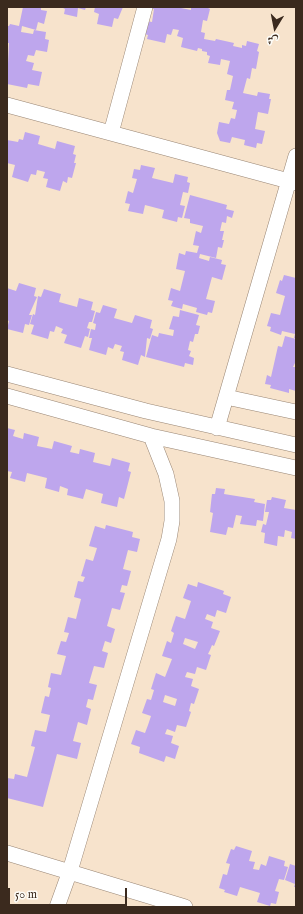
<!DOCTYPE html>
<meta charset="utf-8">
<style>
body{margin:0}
#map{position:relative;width:303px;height:914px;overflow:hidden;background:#f7e3cc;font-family:"IM FELL English",Amiri,serif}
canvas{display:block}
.frame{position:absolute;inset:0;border:8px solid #3b2a1e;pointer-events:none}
.north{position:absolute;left:255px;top:8px;width:40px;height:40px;-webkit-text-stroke:3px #fdfcf7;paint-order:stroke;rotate:190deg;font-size:11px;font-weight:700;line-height:16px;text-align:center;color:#3b2a1e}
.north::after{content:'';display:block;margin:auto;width:14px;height:18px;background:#3b2a1e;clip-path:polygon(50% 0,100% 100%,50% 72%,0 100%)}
.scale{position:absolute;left:8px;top:888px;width:119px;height:18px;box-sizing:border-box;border:2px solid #3b2a1e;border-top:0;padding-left:5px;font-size:12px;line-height:14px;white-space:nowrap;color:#3b2a1e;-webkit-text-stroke:3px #fdfcf7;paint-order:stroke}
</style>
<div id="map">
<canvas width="303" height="914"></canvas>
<div class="frame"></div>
<div class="north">ش</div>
<div class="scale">50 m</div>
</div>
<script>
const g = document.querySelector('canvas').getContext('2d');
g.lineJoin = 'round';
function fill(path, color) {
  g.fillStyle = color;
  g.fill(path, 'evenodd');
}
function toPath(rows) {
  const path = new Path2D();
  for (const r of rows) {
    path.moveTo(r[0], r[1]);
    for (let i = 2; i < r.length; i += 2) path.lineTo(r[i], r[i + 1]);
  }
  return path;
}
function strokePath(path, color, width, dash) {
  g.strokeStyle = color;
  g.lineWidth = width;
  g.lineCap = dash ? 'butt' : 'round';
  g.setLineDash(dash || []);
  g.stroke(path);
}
const building = toPath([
 [23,7,41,7,41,10,47,11,44,24,38,22,36,30,22,26,21,32,33,34,34,30,46,32,45,39,49,40,47,52,36,50,34,56,28,55,26,61,34,63,32,70,42,72,39,86,28,84,27,88,7,84,9,43,7,43,7,26,9,26,10,24,19,26],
 [61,7,86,7,85,10,78,8,77,17,64,14,65,9],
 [95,7,123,7,118,19,114,18,112,27,97,24,99,14,94,12],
 [152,7,176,7,191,10,191,7,206,7,210,9,207,21,203,20,201,32,205,33,204,39,215,41,216,39,234,43,233,46,242,48,242,45,246,46,247,41,259,44,257,51,259,52,256,69,252,68,250,79,247,78,243,93,257,96,258,92,270,94,269,99,271,99,268,114,258,112,255,129,265,131,262,144,257,143,256,148,244,145,245,140,232,137,230,143,220,141,217,133,219,122,229,124,231,118,235,119,237,110,232,109,234,102,225,100,227,90,230,90,233,76,227,74,230,61,221,59,220,65,208,63,210,56,207,55,207,52,202,51,202,49,198,48,197,51,181,47,183,38,177,36,179,30,173,29,171,35,167,34,165,43,147,39,148,35,144,34,147,21,152,22,154,9,152,9],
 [25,132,40,136,38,144,55,149,57,141,75,146,73,154,76,155,74,163,76,163,72,178,68,177,67,183,63,181,60,191,46,187,48,179,43,178,45,172,37,170,36,175,31,174,28,182,12,177,15,165,7,163,7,140,18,142,19,139,23,140],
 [141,165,155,168,152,178,173,183,175,174,188,177,187,182,190,183,188,193,183,192,180,205,185,206,182,218,178,217,177,222,162,218,164,210,145,205,143,214,128,211,130,204,125,203,128,191,133,193,137,179,132,178,134,169,140,170],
 [190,195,227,205,226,209,234,211,232,218,227,216,226,223,222,222,220,231,224,231,222,240,224,240,222,248,218,247,216,258,200,254,199,258,209,261,210,257,222,260,221,264,226,265,222,280,212,277,206,299,215,301,212,313,208,312,207,315,196,312,197,308,183,304,182,309,171,306,173,301,168,300,171,288,180,291,185,271,176,269,179,253,185,255,186,251,197,253,199,246,193,245,196,231,201,233,203,226,190,223,190,219,184,218],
 [284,275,296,278,296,338,294,338,295,334,282,331,281,335,270,331,271,327,267,326,271,313,280,315,285,296,276,293,280,280,282,281],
 [19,283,36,288,34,296,37,297,29,315,32,315,29,325,25,324,23,333,7,329,9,321,7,320,7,288,16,291],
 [44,289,61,294,59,302,77,307,79,298,93,302,91,310,95,311,92,322,89,322,87,328,90,329,88,337,85,336,81,348,64,343,67,335,61,333,63,329,56,326,54,332,50,331,48,339,31,334,34,325,30,324,33,314,35,315,38,296,41,297],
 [103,305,117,309,114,318,132,323,135,315,152,320,150,328,153,329,150,339,147,338,145,357,141,355,138,365,122,360,124,352,120,351,122,346,115,344,113,349,108,347,106,355,89,350,92,338,89,338,91,329,95,330,96,324,93,323,96,312,100,313],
 [180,310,199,315,196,325,200,326,198,334,195,334,193,342,190,341,188,350,191,351,189,356,194,358,193,365,185,363,184,367,146,357,152,335,158,337,159,333,173,336,174,330,169,329,173,316,179,317],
 [285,336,296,339,296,361,293,367,296,367,296,391,289,389,289,393,270,388,271,385,265,384,267,375,271,377,278,346,282,347],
 [7,428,15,430,13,436,23,439,24,433,39,437,37,446,52,449,54,441,72,446,70,452,79,454,80,449,95,453,93,462,110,466,112,458,130,463,128,471,131,472,124,499,119,497,117,507,101,503,103,494,86,489,83,499,67,495,68,489,60,486,59,492,45,488,47,478,27,473,25,482,10,478,12,472,7,471],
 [216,488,225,489,224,494,255,499,254,502,265,504,263,521,257,520,256,526,240,524,242,516,236,515,233,528,228,527,226,535,210,532,213,513,210,512,212,494,215,494],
 [272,497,286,500,284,508,296,510,296,539,291,538,292,532,285,530,284,537,278,536,277,546,264,543,265,533,261,532,263,524,266,525,269,512,265,512,267,500,271,500],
 [106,525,133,532,132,537,140,539,137,552,128,550,123,569,131,571,127,586,122,585,120,592,125,593,120,610,112,608,107,626,115,629,111,643,105,641,102,651,108,653,104,668,94,666,89,683,97,685,93,700,88,699,86,707,91,709,87,725,78,722,73,741,81,743,77,759,57,754,43,807,7,798,7,778,14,779,15,774,27,777,35,747,31,746,35,730,46,732,50,715,41,713,45,696,49,697,51,688,48,687,51,673,61,675,66,656,57,654,61,641,66,642,69,633,64,632,68,617,76,619,81,599,74,597,78,581,83,582,85,577,81,576,86,559,93,561,97,548,89,546,95,526,105,529],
 [198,582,224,591,223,594,231,597,226,613,217,610,215,617,207,614,205,619,213,622,211,628,220,631,214,646,212,645,210,650,208,654,211,655,206,670,197,667,195,674,187,672,185,677,193,679,191,686,199,689,194,704,191,703,189,711,191,712,186,727,177,725,175,732,167,729,165,734,173,736,171,743,179,746,175,759,166,756,164,762,139,753,140,747,131,744,136,730,145,733,148,725,151,716,142,713,147,699,151,700,154,690,151,689,156,673,165,677,172,659,162,656,167,641,171,643,174,633,171,631,176,616,185,619,191,601,183,598,188,584,197,587],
 [185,638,198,642,195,649,183,644],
 [165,695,177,699,175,706,163,702],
 [236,846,252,851,249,861,255,862,253,869,259,870,261,864,266,866,269,856,285,861,284,866,288,867,284,880,279,879,275,891,279,892,276,904,271,903,270,906,257,902,260,893,240,887,237,896,224,892,225,890,219,888,223,874,227,875,230,864,226,863,231,849,234,850],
 [290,864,296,866,296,887,294,887,295,884,285,880]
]);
const minor = toPath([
 [7,105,296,183],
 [111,133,145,7],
 [7,374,146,411,296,445],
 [7,396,151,436,296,468],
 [226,397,296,412],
 [217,428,296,156],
 [7,853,185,907],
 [57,907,70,871,169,539,172,521,172,501,166,474,151,436]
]);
fill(building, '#bea6ed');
strokePath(minor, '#998675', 16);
strokePath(minor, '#fff', 15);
</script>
